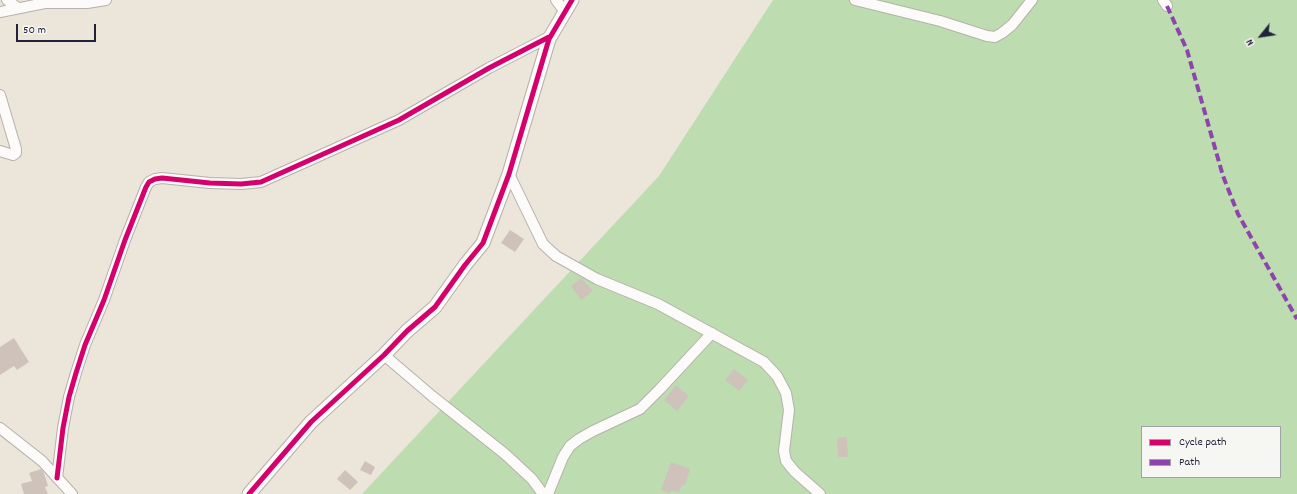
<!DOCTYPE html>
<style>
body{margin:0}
#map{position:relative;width:1297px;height:494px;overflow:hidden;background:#ebe5da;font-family:Dekko,sans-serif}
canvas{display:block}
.legend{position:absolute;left:1141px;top:426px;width:140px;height:52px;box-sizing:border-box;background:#f6f6f2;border:1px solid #a1a1a9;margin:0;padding:5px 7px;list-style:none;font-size:12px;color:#22223b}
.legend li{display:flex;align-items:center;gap:8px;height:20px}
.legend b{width:20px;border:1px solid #a1a1a9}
.north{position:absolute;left:1241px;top:16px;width:40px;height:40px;-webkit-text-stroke:3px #f6f6f2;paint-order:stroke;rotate:240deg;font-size:11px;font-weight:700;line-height:16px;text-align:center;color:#22223b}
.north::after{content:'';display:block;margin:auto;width:14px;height:18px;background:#22223b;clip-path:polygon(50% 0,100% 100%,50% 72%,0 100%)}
.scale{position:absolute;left:16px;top:24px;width:80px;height:18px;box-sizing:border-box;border:2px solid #22223b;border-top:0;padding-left:5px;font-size:12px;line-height:14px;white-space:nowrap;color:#22223b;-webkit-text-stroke:3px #f6f6f2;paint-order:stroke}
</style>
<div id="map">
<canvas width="1297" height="494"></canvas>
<ul class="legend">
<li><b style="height:5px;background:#d6006c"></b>Cycle path</li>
<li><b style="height:5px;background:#8e44ad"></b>Path</li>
</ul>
<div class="north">N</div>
<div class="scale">50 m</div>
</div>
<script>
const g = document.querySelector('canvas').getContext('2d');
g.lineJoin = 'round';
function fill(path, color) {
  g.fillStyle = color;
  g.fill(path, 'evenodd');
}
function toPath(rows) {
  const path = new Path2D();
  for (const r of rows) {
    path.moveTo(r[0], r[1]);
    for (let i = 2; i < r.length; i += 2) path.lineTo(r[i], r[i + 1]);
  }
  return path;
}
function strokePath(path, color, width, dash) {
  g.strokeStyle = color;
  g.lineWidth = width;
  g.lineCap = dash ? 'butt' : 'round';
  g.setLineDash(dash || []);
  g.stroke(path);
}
const green = toPath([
 [773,0,1297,0,1297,494,362,494,659,176],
 [1142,427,1280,427,1280,477,1142,477]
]);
const building = toPath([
 [510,230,524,239,515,252,501,243],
 [581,278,593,291,581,300,571,286],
 [14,338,29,362,17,370,14,366,0,375,0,347],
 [734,369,748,380,739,391,725,380],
 [676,385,689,396,677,411,664,400],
 [847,437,848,457,838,457,837,438],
 [365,461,375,467,371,475,360,470],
 [671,462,690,469,685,485,682,485,679,493,671,490,670,493,661,490],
 [41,469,44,473,48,486,45,487,48,494,24,494,21,484,32,481,29,473],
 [345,470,358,482,350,490,337,479]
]);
const street = toPath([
 [7,0,18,8],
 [556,0,565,12],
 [855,0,940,21,987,36,995,37,1002,33,1012,25,1032,0],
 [1163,0,1167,6],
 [0,12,45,3,87,3,106,0],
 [0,95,16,149,16,153,13,155,0,151],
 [509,174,543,244,556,256,597,279,658,304,764,362,777,376,786,393,789,410,784,451,786,461,795,472,820,494],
 [384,355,432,396,505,454,532,479,543,494],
 [0,428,42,461,72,494],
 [57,478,63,428,69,397,76,373,85,345,104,300,125,240,146,187,149,182,155,179,162,178,210,183,241,184,261,182,399,120,489,68,549,37],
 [548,494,563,457,570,446,579,439,593,431,640,409,660,389,712,333]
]);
const secondary = toPath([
 [249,494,311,422,384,355,407,331,435,307,465,265,483,243,509,174,549,39,572,0]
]);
const quiet = toPath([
 [1167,6,1187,50,1223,176,1238,214,1297,319]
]);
const cycleway = toPath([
 [57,478,63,428,69,397,76,373,85,345,104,300,125,240,146,187,149,182,155,179,162,178,210,183,241,184,261,182,399,120,489,68,549,37],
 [249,494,311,422,384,355,407,331,435,307,465,265,483,243,509,174,549,39,572,0]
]);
fill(green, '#bdddb0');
fill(building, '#cfc2bb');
strokePath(street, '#b5b1ac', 12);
strokePath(secondary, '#b5b1ac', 15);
strokePath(street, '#fcfbf9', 10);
strokePath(secondary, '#fcfbf9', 13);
strokePath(quiet, '#8e44ad', 4, [8, 4]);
strokePath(cycleway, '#d6006c', 5);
</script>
